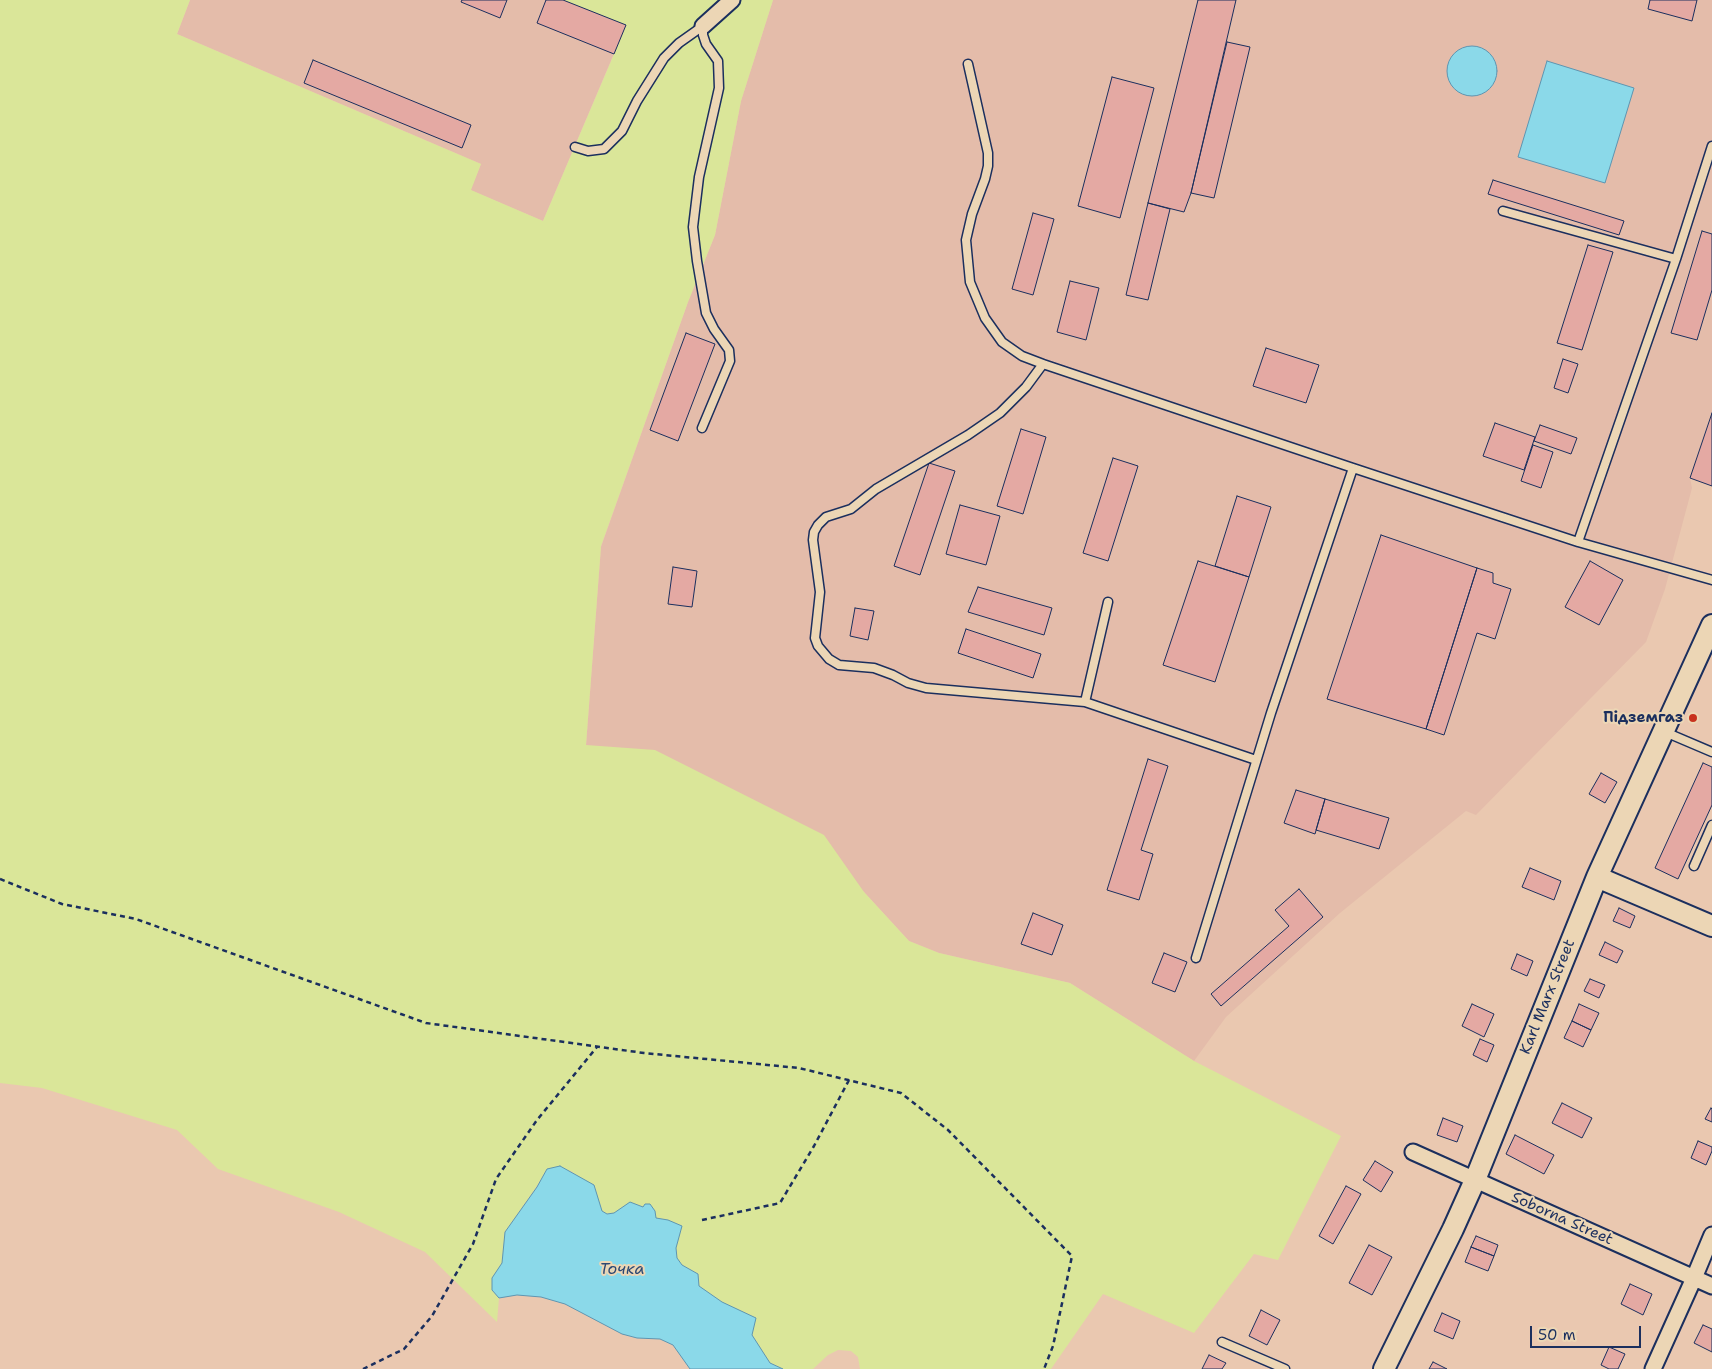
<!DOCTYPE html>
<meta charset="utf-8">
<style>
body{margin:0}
#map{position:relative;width:1712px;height:1369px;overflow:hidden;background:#eac8b0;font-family:"Shantell Sans",sans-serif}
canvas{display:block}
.scale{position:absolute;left:1530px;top:1326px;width:111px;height:22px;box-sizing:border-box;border:2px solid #1b2f5e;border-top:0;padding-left:6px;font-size:15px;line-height:18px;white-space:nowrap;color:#1b2f5e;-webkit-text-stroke:4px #ecd6b5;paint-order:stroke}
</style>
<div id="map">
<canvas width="1712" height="1369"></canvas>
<div class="scale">50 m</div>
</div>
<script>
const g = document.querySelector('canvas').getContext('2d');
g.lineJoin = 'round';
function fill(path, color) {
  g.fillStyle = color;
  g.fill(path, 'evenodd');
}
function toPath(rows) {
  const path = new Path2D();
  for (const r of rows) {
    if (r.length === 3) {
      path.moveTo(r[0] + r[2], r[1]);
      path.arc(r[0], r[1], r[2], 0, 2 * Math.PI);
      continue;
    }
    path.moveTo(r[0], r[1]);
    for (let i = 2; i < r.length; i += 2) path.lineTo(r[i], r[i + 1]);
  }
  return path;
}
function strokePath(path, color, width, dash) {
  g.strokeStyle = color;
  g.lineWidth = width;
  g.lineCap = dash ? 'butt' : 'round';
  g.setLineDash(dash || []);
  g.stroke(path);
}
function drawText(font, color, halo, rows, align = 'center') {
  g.font = font + ' "Shantell Sans",sans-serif';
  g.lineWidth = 4;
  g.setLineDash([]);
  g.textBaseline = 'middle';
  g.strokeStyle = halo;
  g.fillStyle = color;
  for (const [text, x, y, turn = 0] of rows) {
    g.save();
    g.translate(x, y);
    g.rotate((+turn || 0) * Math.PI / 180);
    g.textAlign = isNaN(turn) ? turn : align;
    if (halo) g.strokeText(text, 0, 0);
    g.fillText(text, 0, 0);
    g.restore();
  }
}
const built = toPath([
 [190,0,563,0,626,25,543,221,470,190,481,164,177,34],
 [773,0,1712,0,1712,413,1690,478,1692,488,1665,589,1646,642,1476,815,1466,811,1340,913,1226,1017,1194,1061,1070,983,939,953,909,941,864,892,586,745,601,547,688,302,715,235,741,101]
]);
const green = toPath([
 [0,0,190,0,177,34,481,164,471,190,543,221,626,26,563,0,773,0,741,101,715,235,688,302,601,546,586,745,655,750,824,835,864,892,909,941,939,953,1070,983,1194,1061,1341,1136,1278,1260,1254,1254,1194,1333,1103,1294,1051,1369,860,1369,858,1357,851,1351,838,1350,828,1355,813,1369,783,1369,770,1363,752,1335,722,1302,699,1286,698,1274,682,1265,677,1258,668,1220,656,1218,643,1207,630,1203,614,1213,607,1214,602,1211,594,1185,579,1178,571,1171,547,1169,537,1186,505,1232,502,1263,492,1278,492,1290,499,1298,497,1322,425,1252,339,1212,218,1169,177,1130,42,1088,0,1083]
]);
const water = toPath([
 [1472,71,25],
 [1547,61,1634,88,1605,183,1518,157,1547,61],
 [560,1166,594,1185,602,1211,607,1214,614,1213,630,1202,643,1207,645,1204,650,1204,655,1211,656,1218,668,1220,682,1226,676,1248,677,1258,682,1265,698,1274,699,1286,722,1302,756,1318,752,1335,770,1363,783,1369,690,1369,673,1345,660,1339,637,1338,622,1334,565,1304,541,1297,517,1295,499,1298,492,1290,492,1278,502,1263,505,1232,537,1187,547,1169,560,1166]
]);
const building = toPath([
 [462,0,507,0,500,18,461,2,462,0],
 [546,0,563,0,626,25,614,54,537,23,546,0],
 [1198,0,1236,0,1191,193,1184,212,1148,203,1198,0],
 [1650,0,1697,0,1692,21,1648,9,1650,0],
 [1227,42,1250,47,1214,198,1191,193,1227,42],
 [313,60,471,125,462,148,304,83,313,60],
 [1112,77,1154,88,1120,218,1078,206,1112,77],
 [1493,180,1624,221,1619,235,1488,194,1493,180],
 [1148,203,1170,209,1148,300,1126,295,1148,203],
 [1033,213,1054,219,1033,295,1012,289,1033,213],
 [1702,231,1712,234,1712,290,1697,340,1671,333,1702,231],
 [1588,245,1613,252,1582,350,1557,343,1588,245],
 [1070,281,1099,288,1086,340,1057,332,1070,281],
 [686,333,715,344,678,441,650,430,686,333],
 [1266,348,1319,365,1306,403,1253,386,1266,348],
 [1563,359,1578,364,1568,393,1554,388,1563,359],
 [1712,413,1712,486,1690,478,1712,413],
 [1495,423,1535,437,1524,470,1483,456,1495,423],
 [1540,425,1577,438,1571,454,1534,441,1540,425],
 [1021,429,1046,437,1023,514,997,506,1021,429],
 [1533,445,1553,452,1541,488,1521,481,1533,445],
 [1113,458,1138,466,1108,561,1083,553,1113,458],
 [929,463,955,471,920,575,894,566,929,463],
 [1237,496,1271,507,1249,577,1215,566,1237,496],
 [960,505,1000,516,986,565,946,554,960,505],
 [1381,535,1477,568,1426,729,1327,699,1381,535],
 [1198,561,1249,577,1215,682,1163,665,1198,561],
 [1590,561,1623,580,1599,625,1565,607,1590,561],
 [673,567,697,571,692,607,668,604,673,567],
 [1477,568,1493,573,1493,583,1511,589,1495,639,1477,633,1444,735,1426,729,1477,568],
 [978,587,1052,608,1044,635,968,612,978,587],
 [855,608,874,611,868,640,850,636,855,608],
 [966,629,1041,654,1033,678,958,653,966,629],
 [1148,759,1168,766,1141,850,1153,854,1139,900,1107,890,1148,759],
 [1703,763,1712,767,1712,805,1678,879,1655,868,1703,763],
 [1601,773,1617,782,1605,803,1589,794,1601,773],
 [1296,790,1325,799,1315,834,1284,823,1296,790],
 [1325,799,1389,818,1379,849,1316,830,1325,799],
 [1530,868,1561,881,1554,900,1522,887,1530,868],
 [1299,889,1323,917,1221,1006,1211,994,1289,926,1275,910,1299,889],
 [1619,908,1635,916,1630,928,1613,921,1619,908],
 [1033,913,1063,925,1052,955,1021,944,1033,913],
 [1605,942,1623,951,1617,963,1599,955,1605,942],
 [1164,953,1187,962,1175,992,1152,983,1164,953],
 [1517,954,1533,961,1527,976,1511,969,1517,954],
 [1590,979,1605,985,1599,998,1584,991,1590,979],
 [1472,1004,1494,1014,1484,1037,1462,1026,1472,1004],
 [1579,1004,1599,1013,1591,1030,1572,1021,1579,1004],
 [1572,1021,1591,1030,1583,1047,1564,1038,1572,1021],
 [1480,1039,1494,1045,1487,1062,1473,1055,1480,1039],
 [1562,1103,1592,1118,1582,1138,1552,1123,1562,1103],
 [1711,1108,1712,1109,1712,1122,1705,1119,1711,1108],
 [1443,1118,1463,1126,1457,1142,1437,1135,1443,1118],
 [1515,1135,1554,1155,1544,1174,1506,1154,1515,1135],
 [1698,1141,1712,1147,1712,1151,1706,1165,1691,1158,1698,1141],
 [1375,1161,1393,1172,1381,1192,1363,1180,1375,1161],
 [1346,1186,1361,1194,1333,1244,1319,1236,1346,1186],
 [1476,1236,1498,1245,1494,1256,1471,1247,1476,1236],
 [1369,1245,1392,1257,1372,1295,1349,1283,1369,1245],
 [1471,1247,1494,1256,1488,1271,1465,1262,1471,1247],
 [1630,1284,1652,1294,1643,1315,1621,1304,1630,1284],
 [1261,1310,1280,1320,1267,1345,1249,1336,1261,1310],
 [1442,1313,1460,1321,1453,1339,1434,1331,1442,1313],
 [1703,1325,1712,1329,1712,1352,1694,1343,1703,1325],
 [1609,1347,1625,1354,1618,1369,1609,1369,1601,1365,1609,1347],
 [1209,1355,1226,1363,1222,1369,1202,1369,1209,1355],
 [1433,1362,1447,1369,1429,1369,1433,1362]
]);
const path = toPath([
 [0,879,62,904,136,919,426,1023,644,1053,799,1068,901,1093,948,1130,1072,1256,1053,1346,1044,1369],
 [702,1220,780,1203,814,1146,849,1080],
 [363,1369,404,1349,432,1316,473,1244,496,1179,537,1120,597,1047]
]);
const lane = toPath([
 [968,64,988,153,988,166,985,179,972,214,966,240,970,282,985,318,1002,342,1022,356,1043,364,1353,468,1578,542,1712,580],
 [575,147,588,151,604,149,622,131,637,101,664,58,679,43,703,26],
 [1503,211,1676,259],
 [1043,364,1026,387,1000,413,968,435,876,489,851,509,826,517,818,525,814,532,813,540,820,592,815,638,818,646,829,659,839,665,874,668,893,675,908,683,926,688,1085,702,1256,760],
 [702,428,730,361,729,350,714,329,706,313,697,261,693,227,699,177,719,88,718,61,706,44,703,35,703,26],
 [1578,542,1676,259,1712,146],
 [1085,702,1108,602],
 [1665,732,1712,752],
 [1694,866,1712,825],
 [1196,958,1271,713,1353,468],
 [1222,1342,1285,1369]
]);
const street = toPath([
 [703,26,732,0],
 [1413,1152,1712,1286],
 [1653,1369,1694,1278,1712,1235]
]);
const secondary = toPath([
 [1597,877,1712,926],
 [1384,1369,1453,1229,1475,1180,1597,877,1712,625]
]);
const markers = [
 [1693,718,5,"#c8321e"]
];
const poiNames = [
 ["Підземгаз",1683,718]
];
const streetNames = [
 ["Karl Marx Street",1548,997,-68],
 ["Soborna Street",1562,1219,24]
];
const waterNames = [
 ["Точка",622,1270]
];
fill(built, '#e4bcaa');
fill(green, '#dae699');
fill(water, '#8bd9e9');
strokePath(water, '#5e95b1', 1);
fill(building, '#e4a9a3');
strokePath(building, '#1b2f5e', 1);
strokePath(lane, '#1b2f5e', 11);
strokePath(street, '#1b2f5e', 19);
strokePath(secondary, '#1b2f5e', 24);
strokePath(path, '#1b2f5e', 2.5, [5, 4]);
strokePath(lane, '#ecd6b5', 8);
strokePath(street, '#ecd6b5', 15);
strokePath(secondary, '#ecd6b5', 20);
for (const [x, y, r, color] of markers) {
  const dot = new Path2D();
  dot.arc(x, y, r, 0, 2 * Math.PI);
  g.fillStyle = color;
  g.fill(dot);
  strokePath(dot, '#ecd6b5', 2);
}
drawText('bold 15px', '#1b2f5e', '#ecd6b5', poiNames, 'right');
drawText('15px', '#1b2f5e', '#ecd6b5', streetNames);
drawText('italic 16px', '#2c4873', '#ecd6b5', waterNames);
</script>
